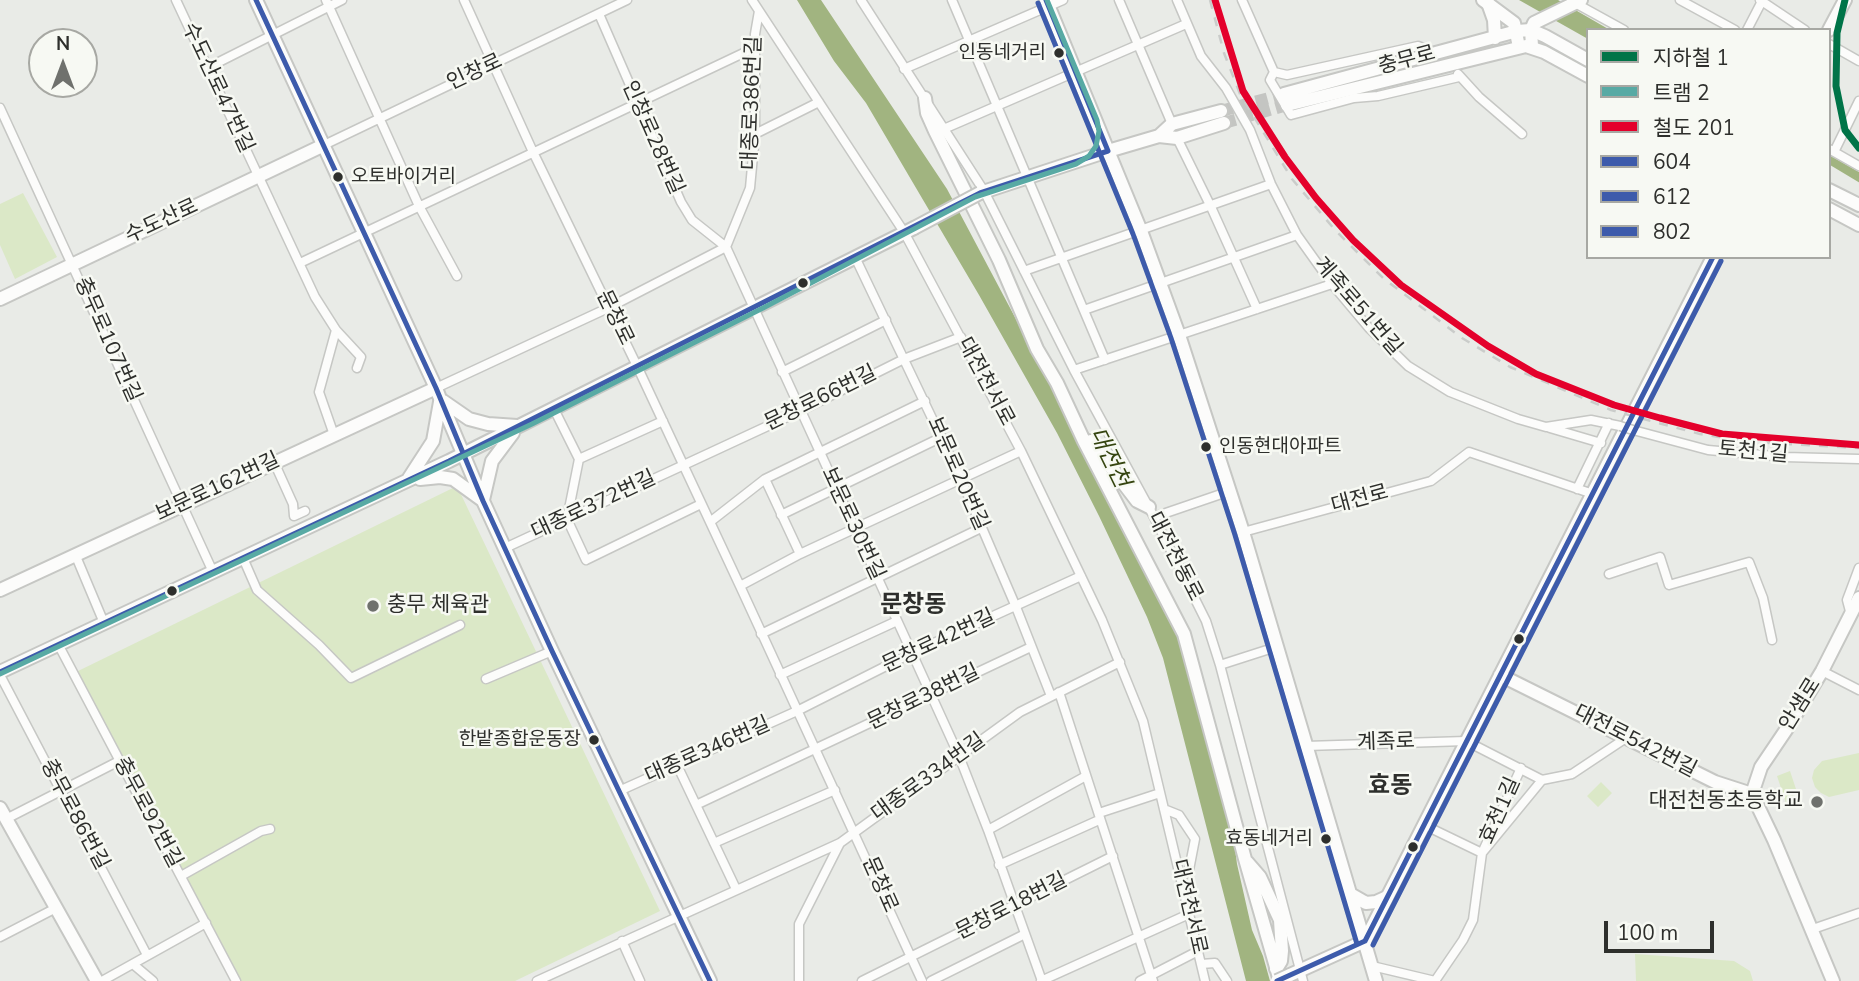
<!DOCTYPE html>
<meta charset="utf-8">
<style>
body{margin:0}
#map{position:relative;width:1859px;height:981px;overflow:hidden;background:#e9ebe7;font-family:"Nunito Sans","Noto Sans KR",sans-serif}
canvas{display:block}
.legend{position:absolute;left:1586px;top:28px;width:245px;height:231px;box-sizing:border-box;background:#f7f9f3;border:2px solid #a7a8a3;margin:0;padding:9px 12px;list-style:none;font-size:21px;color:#2e2f2c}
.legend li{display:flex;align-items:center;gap:14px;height:35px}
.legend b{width:35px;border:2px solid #a7a8a3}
.north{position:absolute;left:28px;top:28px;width:70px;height:70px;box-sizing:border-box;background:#f7f9f3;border:2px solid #a7a8a3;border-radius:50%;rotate:0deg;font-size:19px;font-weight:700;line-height:28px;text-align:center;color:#2e2f2c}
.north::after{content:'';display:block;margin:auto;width:24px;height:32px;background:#6f716d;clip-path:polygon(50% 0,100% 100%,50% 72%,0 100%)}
.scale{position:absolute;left:1604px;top:921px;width:110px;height:32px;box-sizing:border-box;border:4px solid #2e2f2c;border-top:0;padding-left:9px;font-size:21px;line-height:24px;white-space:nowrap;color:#2e2f2c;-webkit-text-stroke:5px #f7f9f3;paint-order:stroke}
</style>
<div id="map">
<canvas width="1859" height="981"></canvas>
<ul class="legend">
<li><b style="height:9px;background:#007448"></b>지하철 1</li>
<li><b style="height:9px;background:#58aaa4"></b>트램 2</li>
<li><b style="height:9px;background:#e4002b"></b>철도 201</li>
<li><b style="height:9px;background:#3d5bab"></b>604</li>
<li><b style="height:9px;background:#3d5bab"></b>612</li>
<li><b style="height:9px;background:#3d5bab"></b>802</li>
</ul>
<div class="north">N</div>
<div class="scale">100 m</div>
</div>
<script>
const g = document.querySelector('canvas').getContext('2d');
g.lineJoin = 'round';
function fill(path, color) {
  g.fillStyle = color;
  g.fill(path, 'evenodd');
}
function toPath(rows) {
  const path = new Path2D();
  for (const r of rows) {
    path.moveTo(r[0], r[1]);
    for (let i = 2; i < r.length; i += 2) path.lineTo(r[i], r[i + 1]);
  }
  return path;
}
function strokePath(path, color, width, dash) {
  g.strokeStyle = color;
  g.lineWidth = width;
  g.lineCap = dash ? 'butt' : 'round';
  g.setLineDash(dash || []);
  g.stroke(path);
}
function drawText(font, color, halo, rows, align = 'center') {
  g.font = font + ' "Nunito Sans","Noto Sans KR",sans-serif';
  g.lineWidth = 5;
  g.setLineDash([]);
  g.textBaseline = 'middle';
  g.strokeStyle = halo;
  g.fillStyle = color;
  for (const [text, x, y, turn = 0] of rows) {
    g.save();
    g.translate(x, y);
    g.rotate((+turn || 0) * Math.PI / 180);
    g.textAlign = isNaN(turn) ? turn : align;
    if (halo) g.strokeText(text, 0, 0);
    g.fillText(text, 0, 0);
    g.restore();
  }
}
const green = toPath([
 [23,193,57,257,15,279,0,245,0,204],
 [457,486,660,911,515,981,240,981,76,672],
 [1859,753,1859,790,1829,797,1821,793,1815,787,1812,778,1814,770,1822,761],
 [1790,771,1800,801,1787,806,1777,776],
 [1601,782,1612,793,1598,807,1587,796],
 [1635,954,1734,961,1750,971,1753,981,1636,981]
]);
const water = toPath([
 [797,0,821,0,947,189,1053,389,1148,578,1163,602,1182,643,1232,826,1237,864,1252,930,1263,956,1270,981,1246,981,1163,658,1147,617,1099,516,1057,433,979,295,866,103,834,61],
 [1519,0,1558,0,1610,30,1588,30,1588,39],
 [1829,155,1859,172,1859,180,1829,163]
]);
const stream = toPath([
 [1829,163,1859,181]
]);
const primaryTunnel = toPath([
 [1221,111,1284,94],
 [1224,123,1287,105]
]);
const street = toPath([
 [176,0,315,297,336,330,361,357,357,368],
 [326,0,419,206,457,276],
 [464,0,533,152,637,366,740,586,922,981],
 [752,0,904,232,1021,451,1102,620,1143,721,1205,981],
 [861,0,984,191,1074,370,1154,517,1206,621,1220,665,1303,981],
 [952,0,1105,360],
 [1119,0,1172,124],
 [1177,0,1201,56,1226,88,1250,130,1271,184,1297,235,1332,284,1369,328,1408,366,1450,392,1518,419,1546,427,1591,420,1620,426],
 [1242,0,1274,72,1270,80,1291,115,1354,98,1378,96,1459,77],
 [1680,0,1735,30],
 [1760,0,1805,30],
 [1575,3,1624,30],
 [599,14,681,202,692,220,726,247,912,653,959,756,988,830,1042,981],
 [1747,30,1761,3],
 [1829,44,1859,61],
 [207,68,342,0],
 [904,69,1063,0],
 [1274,72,1287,75,1418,46,1426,49,1431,56],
 [1458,74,1479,97,1522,134],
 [0,108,213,572],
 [946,128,1186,24],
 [755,134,819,102],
 [1177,138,1211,207,1257,309],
 [324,145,627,0],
 [1829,149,1859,166],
 [1834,152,1859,101],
 [855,257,961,479,1016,607,1051,696],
 [300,263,754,48],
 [1024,271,1271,184],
 [1084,310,1297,235],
 [1074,370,1332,284],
 [782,372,886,320],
 [436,388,608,308,726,247,750,188,755,134,755,34,759,11],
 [554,409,579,459],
 [1550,428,1601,443],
 [1633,430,1708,450,1785,457,1859,459],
 [334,435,319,392,336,330],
 [579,459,567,519,586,560,701,504],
 [579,459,663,421],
 [274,462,293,504,294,516,305,511],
 [765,479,800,554],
 [1577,489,1609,423],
 [781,515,942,437],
 [1154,517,1230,491],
 [710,522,765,479,925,401],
 [1243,532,1431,481,1469,452,1593,494],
 [505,548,800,411,904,359,961,337],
 [75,554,104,623],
 [243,558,257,590,319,645,351,678,460,625],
 [1609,574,1660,557,1669,585,1749,562,1763,598,1772,640],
 [740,586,800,554,1021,451],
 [1851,615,1847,600,1859,568],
 [761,634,981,528],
 [58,644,236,981],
 [1220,665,1276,647],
 [1822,671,1859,690],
 [0,675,147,955],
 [780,675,897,621],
 [486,679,552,651],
 [1059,692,1153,981],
 [1306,746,1466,741,1542,780],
 [677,765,736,889],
 [619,791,797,711,912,653,1081,576],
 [696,805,1031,647],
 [1164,809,1179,815,1195,839,1189,870,1181,878],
 [1099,813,1160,793],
 [6,819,119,761],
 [1424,825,1482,853,1521,768],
 [988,830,1086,776],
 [714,843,835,790],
 [999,865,1099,820],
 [181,876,261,831,270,829],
 [1810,930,1859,913],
 [0,937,56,908],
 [622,941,640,981],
 [1201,964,1215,963,1227,981],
 [134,965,153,981],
 [1372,966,1435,981],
 [102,981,206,923],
 [537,981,840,843,1020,712,1120,662],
 [799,981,799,924,840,843],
 [862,981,1113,856],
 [931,981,1025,934],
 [1041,981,1189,914],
 [1140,981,1198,951],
 [1435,981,1463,940,1473,920,1482,853,1542,780,1572,774,1626,738]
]);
const secondary = toPath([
 [1483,0,1514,23,1519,47],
 [1829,30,1845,0],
 [1532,46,1531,30,1534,23,1581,0],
 [925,98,927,113,935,131,999,260,1037,349,1057,383,1084,441,1184,634,1245,859,1280,981],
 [0,299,324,145],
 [1091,441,1137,501,1149,507],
 [0,590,436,388,439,396],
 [1500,675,1715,782,1752,794,1774,840,1833,981],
 [1752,794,1761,767,1790,724,1822,671,1859,598],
 [0,808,97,981],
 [1247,862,1260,877,1280,920,1282,951,1281,961,1276,969],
 [1290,975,1365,941,1713,257]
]);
const primary = toPath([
 [256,0,436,388],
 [1046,0,1141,231,1179,335,1243,532,1376,981],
 [1488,3,1494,20,1495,38],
 [1284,94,1517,31,1531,30,1545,36,1588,60],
 [1287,105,1526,46,1544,52,1588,76],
 [1159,136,1172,124,1221,111],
 [1829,190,1859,205],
 [980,193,1108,151,1159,136,1177,138,1224,123],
 [1829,209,1859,225],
 [440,399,483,501,552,651,710,981],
 [443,401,469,419,488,424,517,426],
 [409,478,433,441,440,402],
 [420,479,440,477,453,479,482,500],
 [483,500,492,461,513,433],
 [0,672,449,461,914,228],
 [1352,895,1366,903,1376,902,1387,897]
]);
const rail = toPath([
 [1210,0,1224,53,1240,94,1292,179,1335,230,1383,278,1462,338,1510,367,1611,410,1658,423,1700,434,1750,442,1859,448]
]);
const streetBridge = toPath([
 [1620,426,1633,430]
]);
const secondaryBridge = toPath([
 [1277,981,1290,975]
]);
const primaryBridge = toPath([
 [914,228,980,193]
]);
const bus1 = toPath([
 [256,0,436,388,483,501,552,651,710,981],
 [1365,941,1713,257],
 [1277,981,1365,941]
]);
const bus2 = toPath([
 [1038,3,1133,234,1171,338,1235,535,1357,944],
 [1373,945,1721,261]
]);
const bus3 = toPath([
 [1046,0,1108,151],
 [0,672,449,461,980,193,1108,151]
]);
const rail1 = toPath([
 [1215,0,1243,91,1285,157,1316,198,1353,240,1401,285,1488,346,1536,374,1614,405,1660,418,1722,434,1859,445]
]);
const tram1 = toPath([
 [0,674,532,424,765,307,975,197,1076,164,1089,156,1096,146,1099,131,1097,120,1047,0]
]);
const metro1 = toPath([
 [1845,0,1837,33,1836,86,1845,130,1859,148]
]);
const markers = [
 [1059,53,6,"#2e2f2c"],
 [338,177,6,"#2e2f2c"],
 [803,283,6,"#2e2f2c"],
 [1206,447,6,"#2e2f2c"],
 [172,591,6,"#2e2f2c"],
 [373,606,7,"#6f716d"],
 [1519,639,6,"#2e2f2c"],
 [594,740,6,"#2e2f2c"],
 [1817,802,7,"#6f716d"],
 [1326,839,6,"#2e2f2c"],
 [1413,847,6,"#2e2f2c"]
];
const busNames = [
 ["인동네거리",1046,53],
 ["오토바이거리",351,177,"left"],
 ["인동현대아파트",1219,447,"left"],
 ["한밭종합운동장",581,740],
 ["효동네거리",1313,839]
];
const streetNames = [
 ["충무로",1407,61,-15],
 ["인창로",475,73,-25],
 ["수도산로47번길",217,88,65],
 ["대종로386번길",753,103,-88],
 ["인창로28번길",652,138,66],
 ["수도산로",162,222,-25],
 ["계족로51번길",1357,307,49],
 ["문창로",614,318,64],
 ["충무로107번길",107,340,66],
 ["대전천서로",985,382,62],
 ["문창로66번길",821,399,-26],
 ["토천1길",1753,453,5],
 ["보문로20번길",957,474,66],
 ["보문로162번길",218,488,-25],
 ["대전로",1360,500,-15],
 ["대종로372번길",594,506,-25],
 ["보문로30번길",852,524,65],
 ["대전천동로",1174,557,63],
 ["문창로42번길",939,642,-25],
 ["문창로38번길",924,698,-26],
 ["안샘로",1801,705,-58],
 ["대전로542번길",1635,742,27],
 ["계족로",1386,743,-2],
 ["대종로346번길",708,751,-24],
 ["대종로334번길",929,778,-36],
 ["효천1길",1501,811,-66],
 ["충무로92번길",147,813,62],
 ["충무로86번길",74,815,62],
 ["문창로",879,885,66],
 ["문창로18번길",1012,907,-27],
 ["대전천서로",1188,907,77]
];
const poiNames = [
 ["충무 체육관",387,606],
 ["대전천동초등학교",1803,802,"right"]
];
const waterNames = [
 ["대전천",1108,458,64]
];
const quarterNames = [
 ["문창동",913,606],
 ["효동",1390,787]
];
fill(green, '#dbe8c7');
fill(water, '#a1b480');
strokePath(stream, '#a1b480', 2.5);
strokePath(primaryTunnel, '#c4c5c2', 12, [12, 6]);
strokePath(street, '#c6c7c4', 11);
strokePath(secondary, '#c6c7c4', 16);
strokePath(primary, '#c6c7c4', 16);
strokePath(street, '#fcfcfb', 8);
strokePath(secondary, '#fcfcfb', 12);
strokePath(primary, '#fcfcfb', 12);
strokePath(rail, '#caccca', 2.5, [9, 9]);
strokePath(streetBridge, '#c6c7c4', 11, []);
strokePath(secondaryBridge, '#c6c7c4', 16, []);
strokePath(primaryBridge, '#c6c7c4', 16, []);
strokePath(streetBridge, '#fcfcfb', 8);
strokePath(secondaryBridge, '#fcfcfb', 12);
strokePath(primaryBridge, '#fcfcfb', 12);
strokePath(bus1, '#3d5bab', 5);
strokePath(bus2, '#3d5bab', 5);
strokePath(bus3, '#3d5bab', 5);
strokePath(rail1, '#e4002b', 7);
strokePath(tram1, '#58aaa4', 5);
strokePath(metro1, '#007448', 7);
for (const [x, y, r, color] of markers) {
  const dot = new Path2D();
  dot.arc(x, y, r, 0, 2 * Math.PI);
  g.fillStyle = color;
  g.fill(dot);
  strokePath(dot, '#f7f9f3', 2.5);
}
drawText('19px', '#2e2f2c', '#f7f9f3', busNames, 'right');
drawText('21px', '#2e2f2c', '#f7f9f3', streetNames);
drawText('21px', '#2e2f2c', '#f7f9f3', poiNames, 'left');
drawText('italic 23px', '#354510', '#f7f9f3', waterNames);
drawText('bold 24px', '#2e2f2c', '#f7f9f3', quarterNames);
</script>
